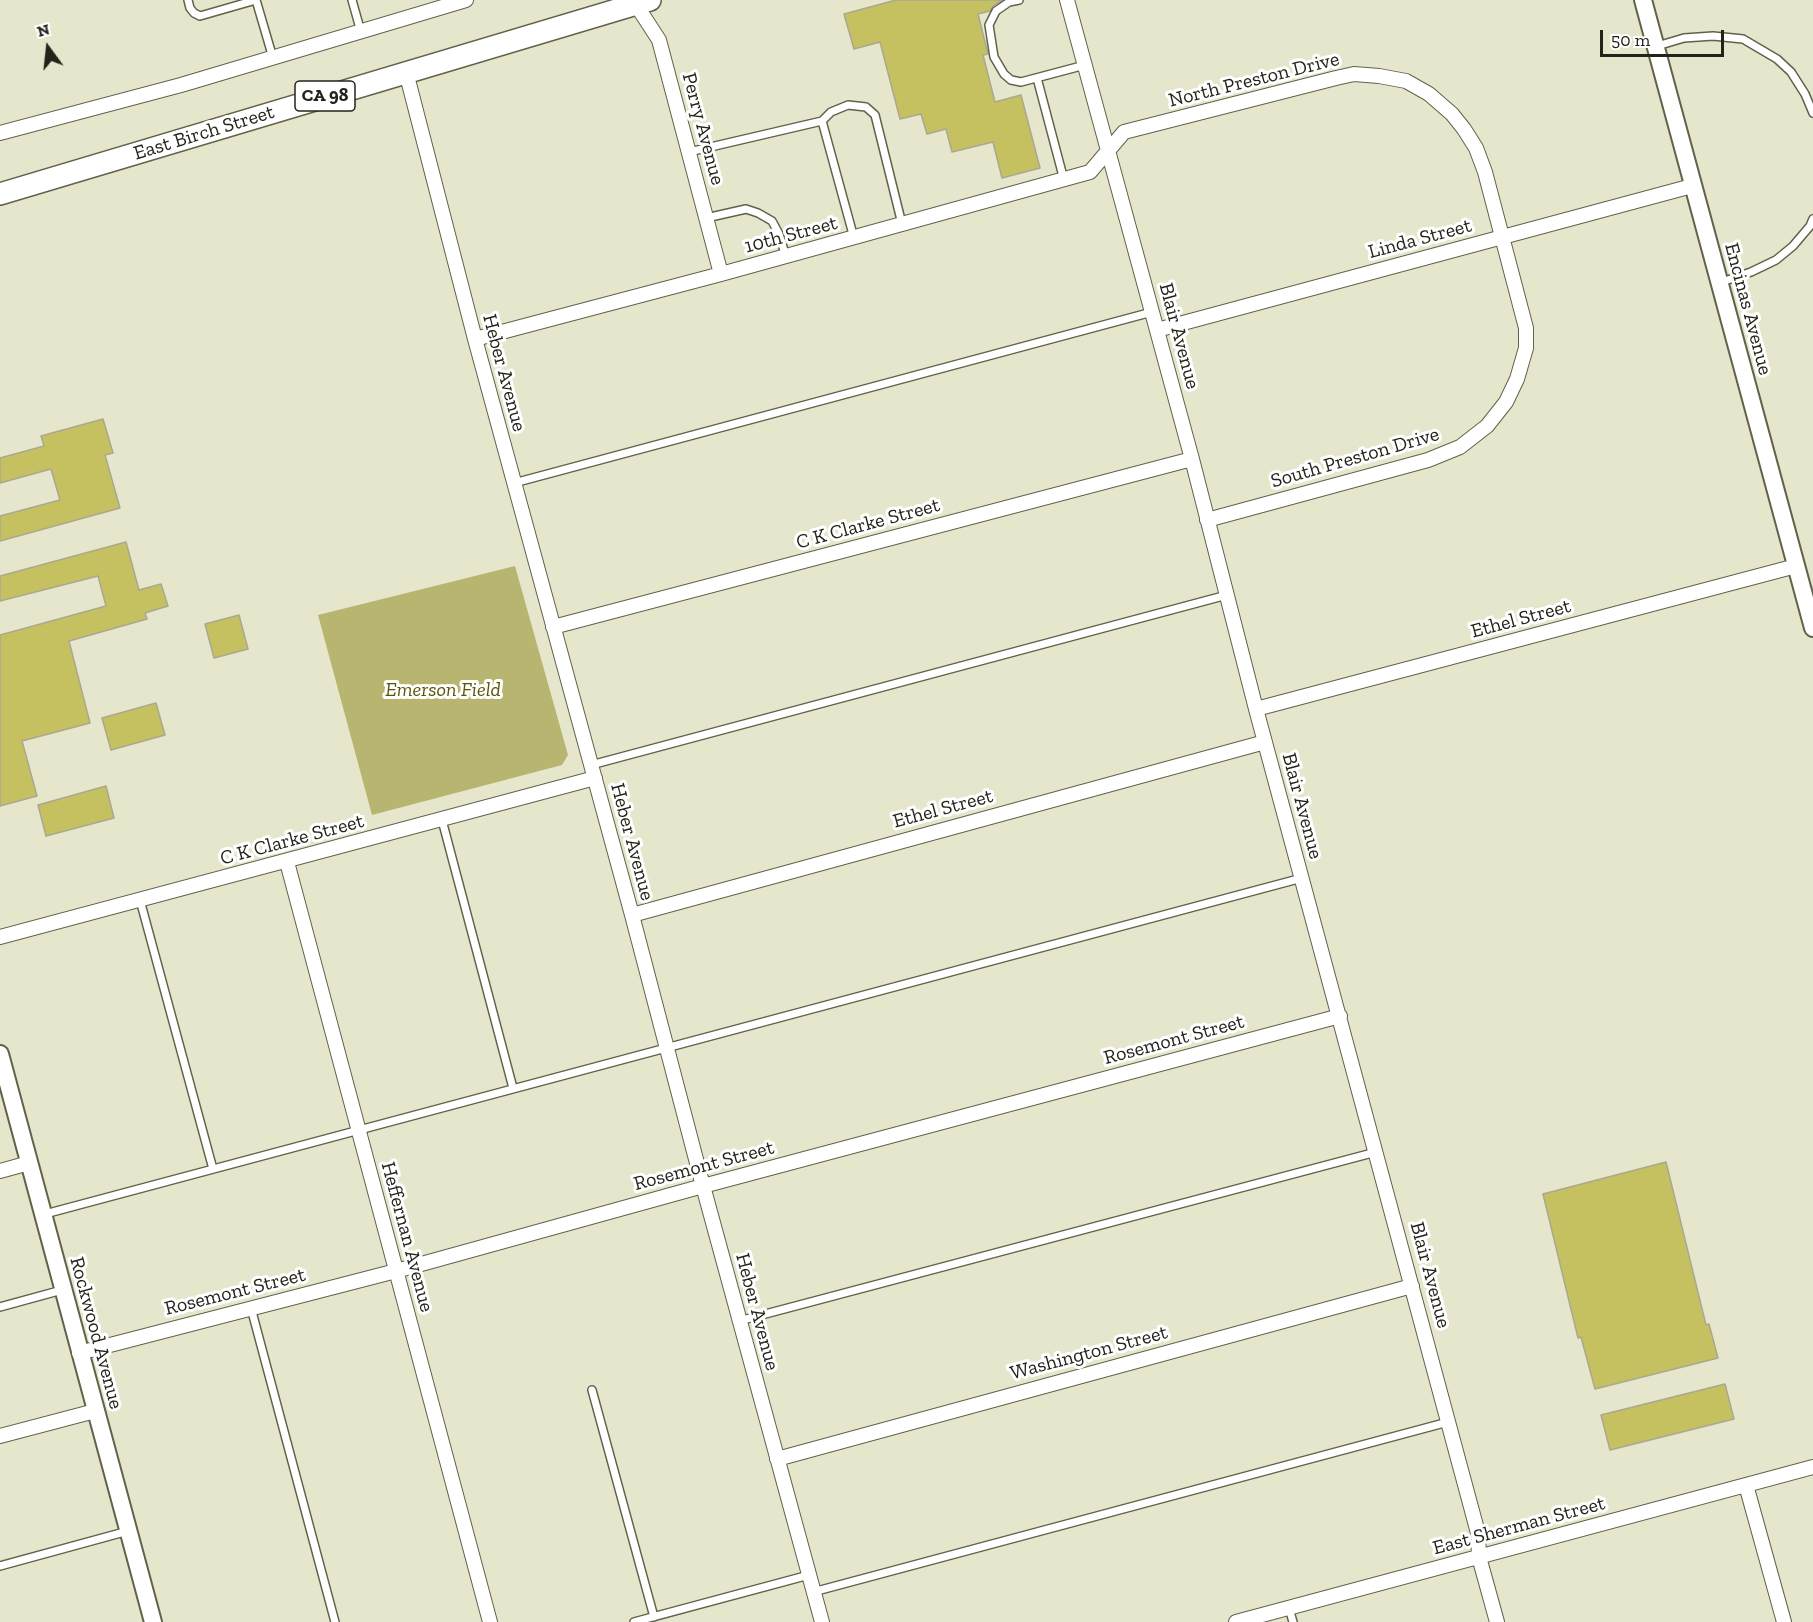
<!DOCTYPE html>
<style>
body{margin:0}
#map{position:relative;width:1813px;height:1622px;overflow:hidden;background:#e6e6cc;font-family:"Zilla Slab",serif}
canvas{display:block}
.north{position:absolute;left:18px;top:18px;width:60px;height:60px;-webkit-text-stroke:4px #fff;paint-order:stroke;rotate:345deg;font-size:16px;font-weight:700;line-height:24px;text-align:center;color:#24231a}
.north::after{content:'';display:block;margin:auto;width:21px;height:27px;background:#24231a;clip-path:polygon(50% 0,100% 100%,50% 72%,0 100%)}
.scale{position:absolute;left:1600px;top:30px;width:124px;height:27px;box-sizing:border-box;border:3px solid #24231a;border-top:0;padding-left:8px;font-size:18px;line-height:21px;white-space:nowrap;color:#24231a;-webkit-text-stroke:4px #fff;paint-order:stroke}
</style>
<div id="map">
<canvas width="1813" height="1622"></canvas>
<div class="north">N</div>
<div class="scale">50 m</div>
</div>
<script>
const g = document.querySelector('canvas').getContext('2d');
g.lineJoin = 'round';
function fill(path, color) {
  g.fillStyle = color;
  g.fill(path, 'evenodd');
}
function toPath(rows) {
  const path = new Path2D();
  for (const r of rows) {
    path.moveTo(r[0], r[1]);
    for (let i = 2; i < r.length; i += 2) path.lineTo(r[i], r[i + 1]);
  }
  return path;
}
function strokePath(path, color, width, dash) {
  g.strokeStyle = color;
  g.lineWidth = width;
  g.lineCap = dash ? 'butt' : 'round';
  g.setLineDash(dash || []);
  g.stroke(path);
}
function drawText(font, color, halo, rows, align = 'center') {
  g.font = font + ' "Zilla Slab",serif';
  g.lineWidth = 6;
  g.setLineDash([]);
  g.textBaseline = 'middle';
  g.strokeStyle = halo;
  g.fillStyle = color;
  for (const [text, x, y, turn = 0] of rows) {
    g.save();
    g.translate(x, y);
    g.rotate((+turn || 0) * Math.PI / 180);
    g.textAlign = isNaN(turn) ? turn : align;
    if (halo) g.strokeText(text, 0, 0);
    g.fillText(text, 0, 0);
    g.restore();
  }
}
const green = toPath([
 [515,566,568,755,562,765,372,815,318,615]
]);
const building = toPath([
 [896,0,1002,0,993,6,990,11,978,14,988,54,983,55,995,102,1021,95,1040,168,1002,178,993,142,952,152,946,129,927,134,921,114,900,119,880,42,854,49,844,14,896,0],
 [103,419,113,453,105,455,120,508,0,541,0,516,60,500,51,469,0,483,0,458,44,446,41,436,103,419],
 [126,542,139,590,161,584,168,606,145,613,147,619,69,641,90,723,22,741,37,796,0,806,0,635,106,606,98,576,0,601,0,576,126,542],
 [239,615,248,649,214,658,205,624,239,615],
 [156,703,165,735,111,750,102,718,156,703],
 [106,786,114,818,46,836,38,805,106,786],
 [1666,1162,1706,1325,1709,1324,1718,1358,1595,1389,1581,1337,1578,1338,1543,1194,1666,1162],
 [1725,1384,1734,1419,1610,1450,1601,1415,1725,1384]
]);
const service = toPath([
 [188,0,190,8,194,13,200,16,256,0,273,58],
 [352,0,361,32],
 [1019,0,1009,2,996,11,989,25,994,57,1004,74,1011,80,1021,82,1085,65],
 [1657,46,1684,38,1713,36,1743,39,1777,59,1791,72,1805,94,1813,113],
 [1037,78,1064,180],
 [822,121,831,112,848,105,866,107,875,115,902,224],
 [689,152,822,121,854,238],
 [706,218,746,209,758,213,772,221,779,234,786,257],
 [1719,283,1751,272,1776,260,1793,246,1810,226,1813,219],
 [514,483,1152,312],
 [591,765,1227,595],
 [442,820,513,1088],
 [140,900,213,1169],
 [45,1214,1302,878],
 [0,1307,62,1290],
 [251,1308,335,1622],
 [739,1321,1376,1152],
 [592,1390,654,1617],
 [0,1566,128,1531],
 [813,1592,1448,1422],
 [1289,1608,1293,1622],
 [634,1622,809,1575]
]);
const minor = toPath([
 [633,0,659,40,721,274],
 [1067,0,1192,459,1256,709,1478,1533,1479,1557,1497,1622],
 [406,72,475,339,632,915,703,1186,822,1622],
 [0,133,181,85,466,0],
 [1157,330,1692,186],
 [475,339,721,274,1090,172,1124,132,1336,78,1354,74,1379,76,1406,81,1429,94,1452,114,1464,129,1476,148,1485,172,1526,328,1526,348,1517,379,1506,402,1487,426,1460,447,1428,460,1207,520],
 [553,627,1192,459],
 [1256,709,1796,566],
 [287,862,490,1622],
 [632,915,1265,742],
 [0,937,595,778],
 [0,1171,29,1163],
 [79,1353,396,1271,703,1186,1340,1016],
 [0,1436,95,1411],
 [777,1459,1412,1286],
 [1746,1485,1784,1622],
 [1236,1622,1813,1467]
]);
const tertiary = toPath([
 [1643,0,1813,628],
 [0,1054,153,1622]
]);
const primary = toPath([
 [0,194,650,0]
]);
const shields = [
 [325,96,60]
];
const shieldNames = [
 ["CA 98",325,96]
];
const streetNames = [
 ["North Preston Drive",1254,80,-14],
 ["Perry Avenue",703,129,75],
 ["East Birch Street",204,133,-17],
 ["10th Street",791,235,-15],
 ["Linda Street",1420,239,-15],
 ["Encinas Avenue",1748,309,75],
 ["Blair Avenue",1179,336,75],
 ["Heber Avenue",504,373,75],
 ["South Preston Drive",1355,458,-16],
 ["C K Clarke Street",868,524,-15],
 ["Ethel Street",1521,619,-15],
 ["Blair Avenue",1302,806,75],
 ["Ethel Street",943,809,-15],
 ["C K Clarke Street",292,840,-15],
 ["Heber Avenue",632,842,75],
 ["Rosemont Street",1174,1040,-15],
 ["Rosemont Street",704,1166,-15],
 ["Heffernan Avenue",407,1237,75],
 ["Blair Avenue",1430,1275,75],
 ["Rosemont Street",235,1292,-14],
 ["Heber Avenue",757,1312,75],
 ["Rockwood Avenue",96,1333,75],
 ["Washington Street",1089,1353,-15],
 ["East Sherman Street",1519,1526,-15]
];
const parkNames = [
 ["Emerson Field",443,690]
];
fill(green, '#b8b571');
fill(building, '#c6c160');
strokePath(building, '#a9a890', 1.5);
strokePath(service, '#62624b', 10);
strokePath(minor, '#62624b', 16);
strokePath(tertiary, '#62624b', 20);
strokePath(primary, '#62624b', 24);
strokePath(service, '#fff', 7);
strokePath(minor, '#fff', 14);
strokePath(tertiary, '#fff', 16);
strokePath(primary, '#fff', 21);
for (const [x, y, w] of shields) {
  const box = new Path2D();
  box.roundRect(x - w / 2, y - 15, w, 30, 4.5);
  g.fillStyle = '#fff';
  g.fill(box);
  strokePath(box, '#24231a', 1.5);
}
drawText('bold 18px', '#24231a', null, shieldNames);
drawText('20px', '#24231a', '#fff', streetNames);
drawText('italic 20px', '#595508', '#fff', parkNames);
</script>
